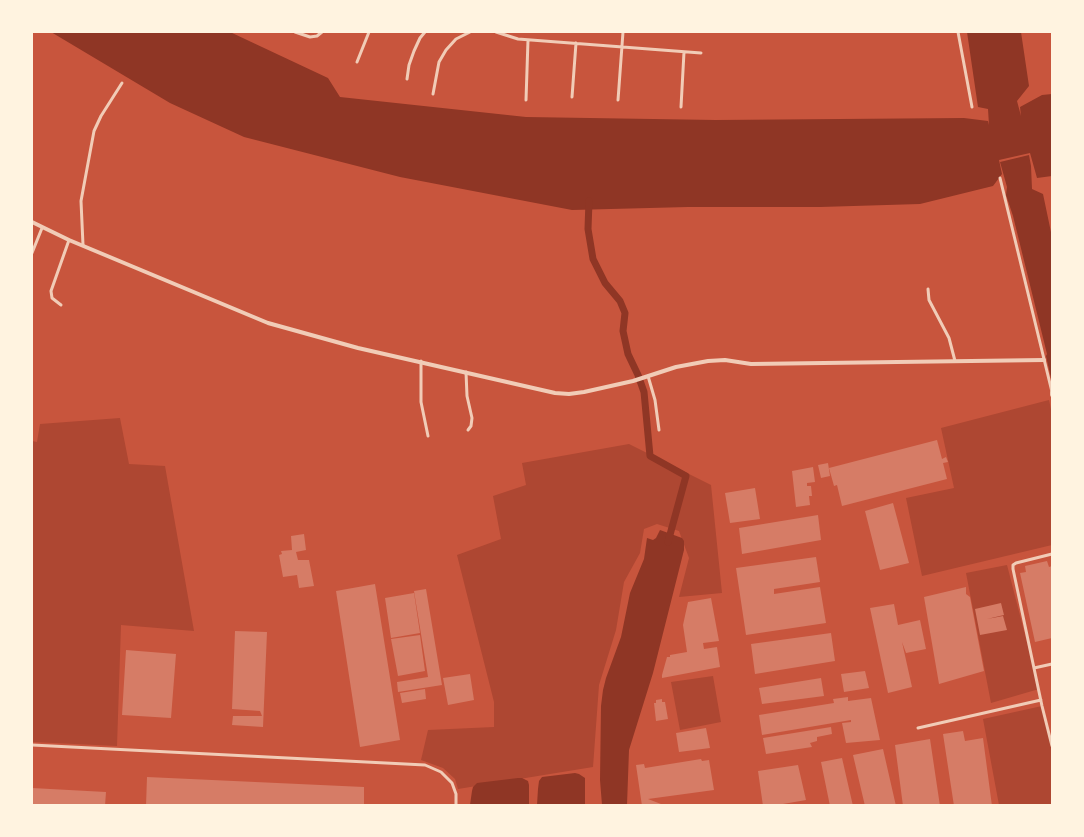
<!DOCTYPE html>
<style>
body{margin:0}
#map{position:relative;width:1084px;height:837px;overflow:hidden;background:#c8553d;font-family:"Public Sans",sans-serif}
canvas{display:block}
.frame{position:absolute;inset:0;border:33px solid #fff3e0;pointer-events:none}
</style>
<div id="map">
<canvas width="1084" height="837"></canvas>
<div class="frame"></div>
</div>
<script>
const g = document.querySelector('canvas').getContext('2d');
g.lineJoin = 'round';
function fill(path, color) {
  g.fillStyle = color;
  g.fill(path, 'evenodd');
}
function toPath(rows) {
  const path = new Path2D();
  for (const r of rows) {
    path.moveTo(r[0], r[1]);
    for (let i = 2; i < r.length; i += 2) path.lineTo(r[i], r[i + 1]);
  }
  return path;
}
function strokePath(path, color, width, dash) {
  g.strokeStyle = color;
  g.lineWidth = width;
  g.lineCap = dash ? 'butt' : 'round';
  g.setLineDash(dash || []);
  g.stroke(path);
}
const green = toPath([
 [1049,400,1052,414,1052,545,922,576,906,498,954,488,941,428],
 [120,418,129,464,165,466,194,631,121,625,117,746,32,742,32,441,37,442,40,424],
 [629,444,711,485,722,593,679,597,689,558,679,531,657,524,644,529,640,553,624,582,616,630,599,685,593,767,458,789,455,779,443,768,421,760,428,730,494,727,494,702,457,555,501,539,493,496,526,485,522,463],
 [1007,565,1039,689,991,703,966,573],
 [713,676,721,722,680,730,671,682],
 [1042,706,1052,746,1052,805,999,805,983,719]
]);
const water = toPath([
 [51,32,230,32,328,78,340,97,526,117,716,120,964,118,988,121,989,125,988,109,978,107,967,32,1021,32,1029,86,1017,101,1021,116,1020,107,1042,95,1052,94,1052,176,1037,178,1030,153,999,160,1002,174,993,186,920,204,820,207,688,207,572,210,400,177,244,137,170,103],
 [1029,155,1031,166,1032,189,1043,194,1052,237,1052,383,1046,356,1047,354,1013,216,1006,195,1007,187,1000,162],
 [660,530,682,538,684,541,684,550,653,673,629,750,627,805,602,805,600,780,601,706,603,690,606,678,621,637,630,593,644,559,647,538,653,540,656,538],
 [575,773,579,774,585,778,585,805,537,805,538,789,539,781,542,777],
 [518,778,522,778,528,781,529,785,529,805,470,805,472,791,473,787,477,783]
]);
const canal = toPath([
 [589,201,588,229,593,259,605,283,620,301,625,313,623,331,628,354,638,375,644,392,650,456,686,476,668,542]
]);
const building = toPath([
 [937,440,942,459,946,457,948,462,943,463,947,479,842,506,837,485,834,486,829,468],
 [828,463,830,476,821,478,818,465],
 [813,467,815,482,807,483,807,486,811,486,812,496,809,496,810,505,796,507,792,471],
 [755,488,760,519,730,523,725,493],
 [893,503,909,563,880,570,865,511],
 [818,515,821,540,742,554,739,528],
 [304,534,306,550,296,552,298,560,309,560,314,586,299,588,297,575,283,577,279,555,282,554,281,551,292,550,291,536],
 [816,557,820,582,774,589,774,594,820,587,826,623,746,635,736,568],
 [1047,561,1049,567,1052,566,1052,638,1035,642,1020,573,1026,572,1025,566],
 [375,584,400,740,360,747,336,591],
 [966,587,966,594,970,597,984,671,939,684,924,597],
 [426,589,442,685,398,692,397,682,428,677,414,591],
 [414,593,420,633,391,638,385,598],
 [711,598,719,641,703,643,704,649,717,647,720,667,662,678,662,675,667,657,670,657,670,655,687,652,683,625,688,602],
 [1001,603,1004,615,987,619,1003,616,1007,630,980,635,975,609],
 [894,604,898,625,920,620,926,649,906,653,902,642,912,687,888,693,870,608],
 [235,631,267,632,263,727,232,725,233,716,262,716,260,711,232,709],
 [831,633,835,661,755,674,751,644],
 [420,635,425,671,398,676,391,639],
 [126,650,176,654,171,718,122,715],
 [865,671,869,688,844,692,841,674],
 [470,674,474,700,448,705,443,678],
 [821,678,824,696,762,704,759,688],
 [425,689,426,699,402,703,400,693],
 [848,697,848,701,871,698,880,740,846,743,842,723,851,722,851,720,762,735,759,715,834,703,833,699],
 [662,699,662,702,665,702,668,719,656,721,654,703,656,703,656,700],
 [831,727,832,734,817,737,817,741,810,743,812,747,766,754,763,738],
 [706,728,710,748,679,752,676,733],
 [963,731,965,741,983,738,992,806,954,806,943,734],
 [930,739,940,806,903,806,895,745],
 [883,749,896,806,865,806,853,755],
 [842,758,853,806,830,806,821,762],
 [701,759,702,761,709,760,714,790,648,799,661,804,642,806,636,765,644,764,645,768],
 [798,765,806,800,783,804,784,806,763,806,758,771],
 [147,777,364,787,364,806,146,806],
 [32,788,106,792,105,806,32,806]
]);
const minor = toPath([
 [295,32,310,37,317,36,322,32],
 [496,32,518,39,701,53],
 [958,32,972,107],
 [357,62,369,32],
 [407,79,409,65,414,51,420,38,425,32],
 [433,94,439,62,446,50,456,39,470,32],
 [572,97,576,43],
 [526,100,528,40],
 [618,100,623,32],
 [681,107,684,52],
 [1000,178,1052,392],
 [83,245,81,201,94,131,101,116,122,83],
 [32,253,42,228],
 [928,289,929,300,949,338,955,361],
 [61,305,52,298,51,291,69,240],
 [421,361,421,402,428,436],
 [466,372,467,396,472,418,471,426,468,430],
 [648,376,655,400,659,430],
 [1052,554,1016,563,1013,565,1013,569,1042,706,1052,746],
 [1034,668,1052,664],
 [918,728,1041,700],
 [32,745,425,765,441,772,452,783,456,794,456,806]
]);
const tertiary = toPath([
 [32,222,69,240,268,323,358,348,555,393,569,394,584,392,633,381,676,367,708,361,725,360,751,364,1044,360],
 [1052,392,1052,395]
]);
fill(green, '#ae4732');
fill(water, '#8f3625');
strokePath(canal, '#8f3625', 7);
fill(building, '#d67c66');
strokePath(minor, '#f1ccb7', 3);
strokePath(tertiary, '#f1ccb7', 4);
</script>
